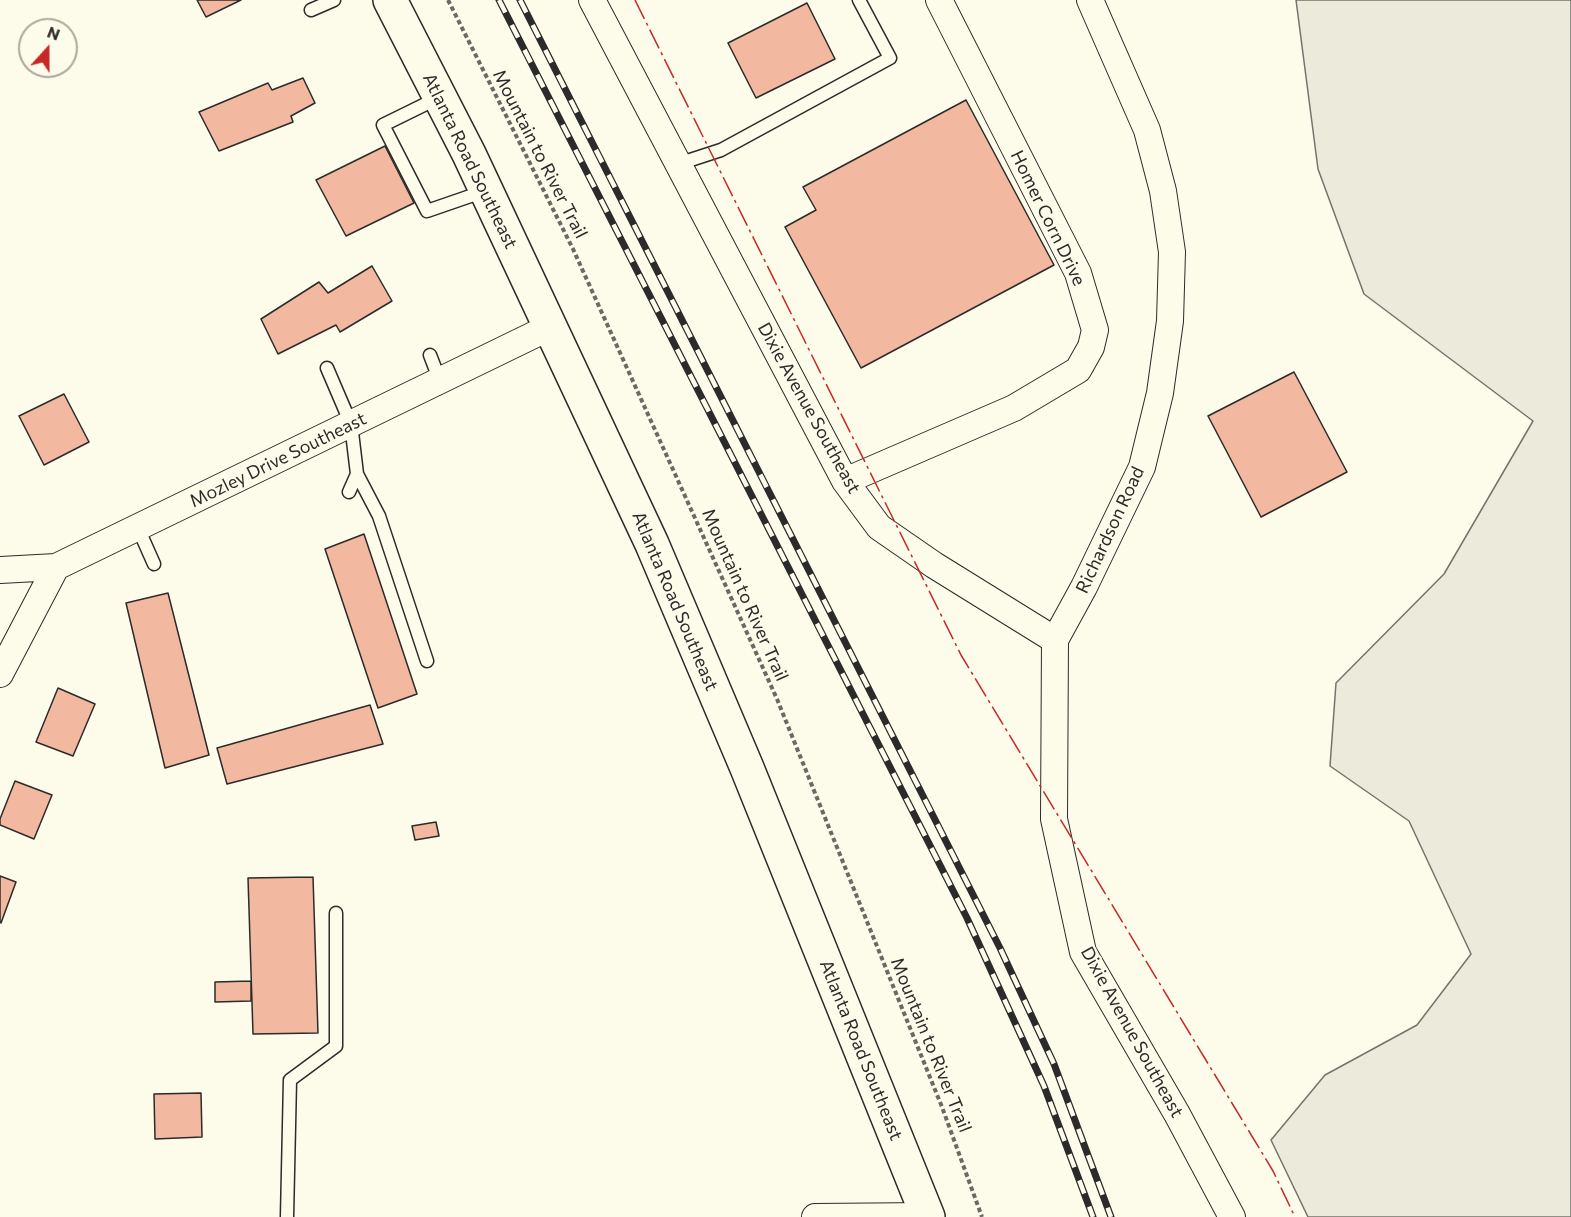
<!DOCTYPE html>
<style>
body{margin:0}
#map{position:relative;width:1571px;height:1217px;overflow:hidden;background:#fdfbea;font-family:Commissioner,sans-serif}
canvas{display:block}
.north{position:absolute;left:18px;top:18px;width:60px;height:60px;box-sizing:border-box;background:#fdfbea;border:2px solid #a9a89e;border-radius:50%;rotate:21deg;font-size:16px;font-weight:700;line-height:24px;text-align:center;color:#2b2b2b}
.north::after{content:'';display:block;margin:auto;width:21px;height:27px;background:#c62828;clip-path:polygon(50% 0,100% 100%,50% 72%,0 100%)}
</style>
<div id="map">
<canvas width="1571" height="1217"></canvas>
<div class="north">N</div>
</div>
<script>
const g = document.querySelector('canvas').getContext('2d');
g.lineJoin = 'round';
function fill(path, color) {
  g.fillStyle = color;
  g.fill(path, 'evenodd');
}
function toPath(rows) {
  const path = new Path2D();
  for (const r of rows) {
    path.moveTo(r[0], r[1]);
    for (let i = 2; i < r.length; i += 2) path.lineTo(r[i], r[i + 1]);
  }
  return path;
}
function strokePath(path, color, width, dash) {
  g.strokeStyle = color;
  g.lineWidth = width;
  g.lineCap = dash ? 'butt' : 'round';
  g.setLineDash(dash || []);
  g.stroke(path);
}
function drawText(font, color, halo, rows, align = 'center') {
  g.font = font + ' Commissioner,sans-serif';
  g.lineWidth = 4.5;
  g.setLineDash([]);
  g.textBaseline = 'middle';
  g.strokeStyle = halo;
  g.fillStyle = color;
  for (const [text, x, y, turn = 0] of rows) {
    g.save();
    g.translate(x, y);
    g.rotate((+turn || 0) * Math.PI / 180);
    g.textAlign = isNaN(turn) ? turn : align;
    if (halo) g.strokeText(text, 0, 0);
    g.fillText(text, 0, 0);
    g.restore();
  }
}
const green = toPath([
 [1296,0,1571,0,1571,1217,1308,1217,1271,1140,1325,1075,1417,1025,1471,954,1409,821,1330,766,1336,683,1444,574,1533,421,1364,294,1318,169,1296,0]
]);
const building = toPath([
 [197,0,241,0,206,17,197,0],
 [807,3,835,59,756,98,728,43,807,3],
 [303,78,315,103,291,116,293,122,219,151,199,112,268,83,272,90,303,78],
 [966,100,1054,265,861,368,785,227,816,210,803,187,966,100],
 [385,146,414,203,346,236,316,180,385,146],
 [372,266,392,301,340,332,336,325,278,354,261,319,319,282,328,293,372,266],
 [1294,372,1347,472,1261,517,1208,416,1294,372],
 [64,394,89,442,44,465,19,416,64,394],
 [364,534,417,694,378,708,325,549,364,534],
 [168,593,209,755,165,768,126,603,168,593],
 [58,688,95,704,73,756,36,742,58,688],
 [370,705,383,744,227,784,217,748,370,705],
 [15,781,52,795,34,839,0,825,0,819,15,781],
 [436,822,439,836,415,840,412,826,436,822],
 [0,876,16,882,1,923,0,922,0,876],
 [313,877,318,1033,253,1034,248,878,313,877],
 [251,981,251,1001,215,1002,215,982,251,981],
 [201,1093,202,1137,155,1139,154,1094,201,1093]
]);
const path = toPath([
 [448,0,573,249,777,699,942,1107,982,1217]
]);
const lane = toPath([
 [311,10,334,0],
 [438,98,383,125,427,211,485,191],
 [678,164,721,150,890,58,859,0],
 [430,355,440,381],
 [327,368,351,424,357,474,349,492],
 [357,474,379,516,427,661],
 [138,528,154,564],
 [287,1217,290,1080,336,1046,336,913]
]);
const street = toPath([
 [592,0,845,481,879,527,934,565,1055,640,1054,819,1083,952,1177,1114,1232,1217],
 [845,481,1014,408,1078,370,1091,347,1095,330,1078,273,939,0],
 [0,570,56,567,550,327],
 [1055,640,1084,587,1142,467,1160,393,1170,321,1172,252,1163,191,1147,130,1090,0],
 [0,674,56,567],
 [815,1217,928,1216]
]);
const secondary = toPath([
 [390,0,469,154,652,544,747,768,928,1217]
]);
const rail = toPath([
 [499,0,967,918,1044,1086,1093,1217],
 [520,0,1000,948,1054,1064,1111,1217]
]);
const power = toPath([
 [635,0,961,655,1273,1171,1295,1217]
]);
const streetNames = [
 ["Mountain to River Trail",540,154,63],
 ["Atlanta Road Southeast",470,161,64],
 ["Homer Corn Drive",1048,218,64],
 ["Dixie Avenue Southeast",809,408,61],
 ["Mozley Drive Southeast",278,460,-26],
 ["Richardson Road",1110,530,-65],
 ["Mountain to River Trail",745,595,66],
 ["Atlanta Road Southeast",675,601,67],
 ["Dixie Avenue Southeast",1132,1032,61],
 ["Mountain to River Trail",931,1045,68],
 ["Atlanta Road Southeast",861,1050,68]
];
fill(green, '#ecebdb');
strokePath(green, '#74746e', 1.5);
fill(building, '#f2b8a0');
strokePath(building, '#2b2b2b', 1.5);
strokePath(lane, '#2b2b2b', 15);
strokePath(street, '#2b2b2b', 28);
strokePath(secondary, '#2b2b2b', 36);
strokePath(path, '#6a6964', 4, [4.5, 3]);
strokePath(lane, '#fdfbea', 12);
strokePath(street, '#fdfbea', 26);
strokePath(secondary, '#fdfbea', 33);
strokePath(rail, '#2b2b2b', 7);
strokePath(rail, '#fdfbea', 4.5, [14]);
strokePath(power, '#c62828', 1.5, [21, 4.5, 3, 4.5]);
drawText('18px', '#2b2b2b', '#fdfbea', streetNames);
</script>
